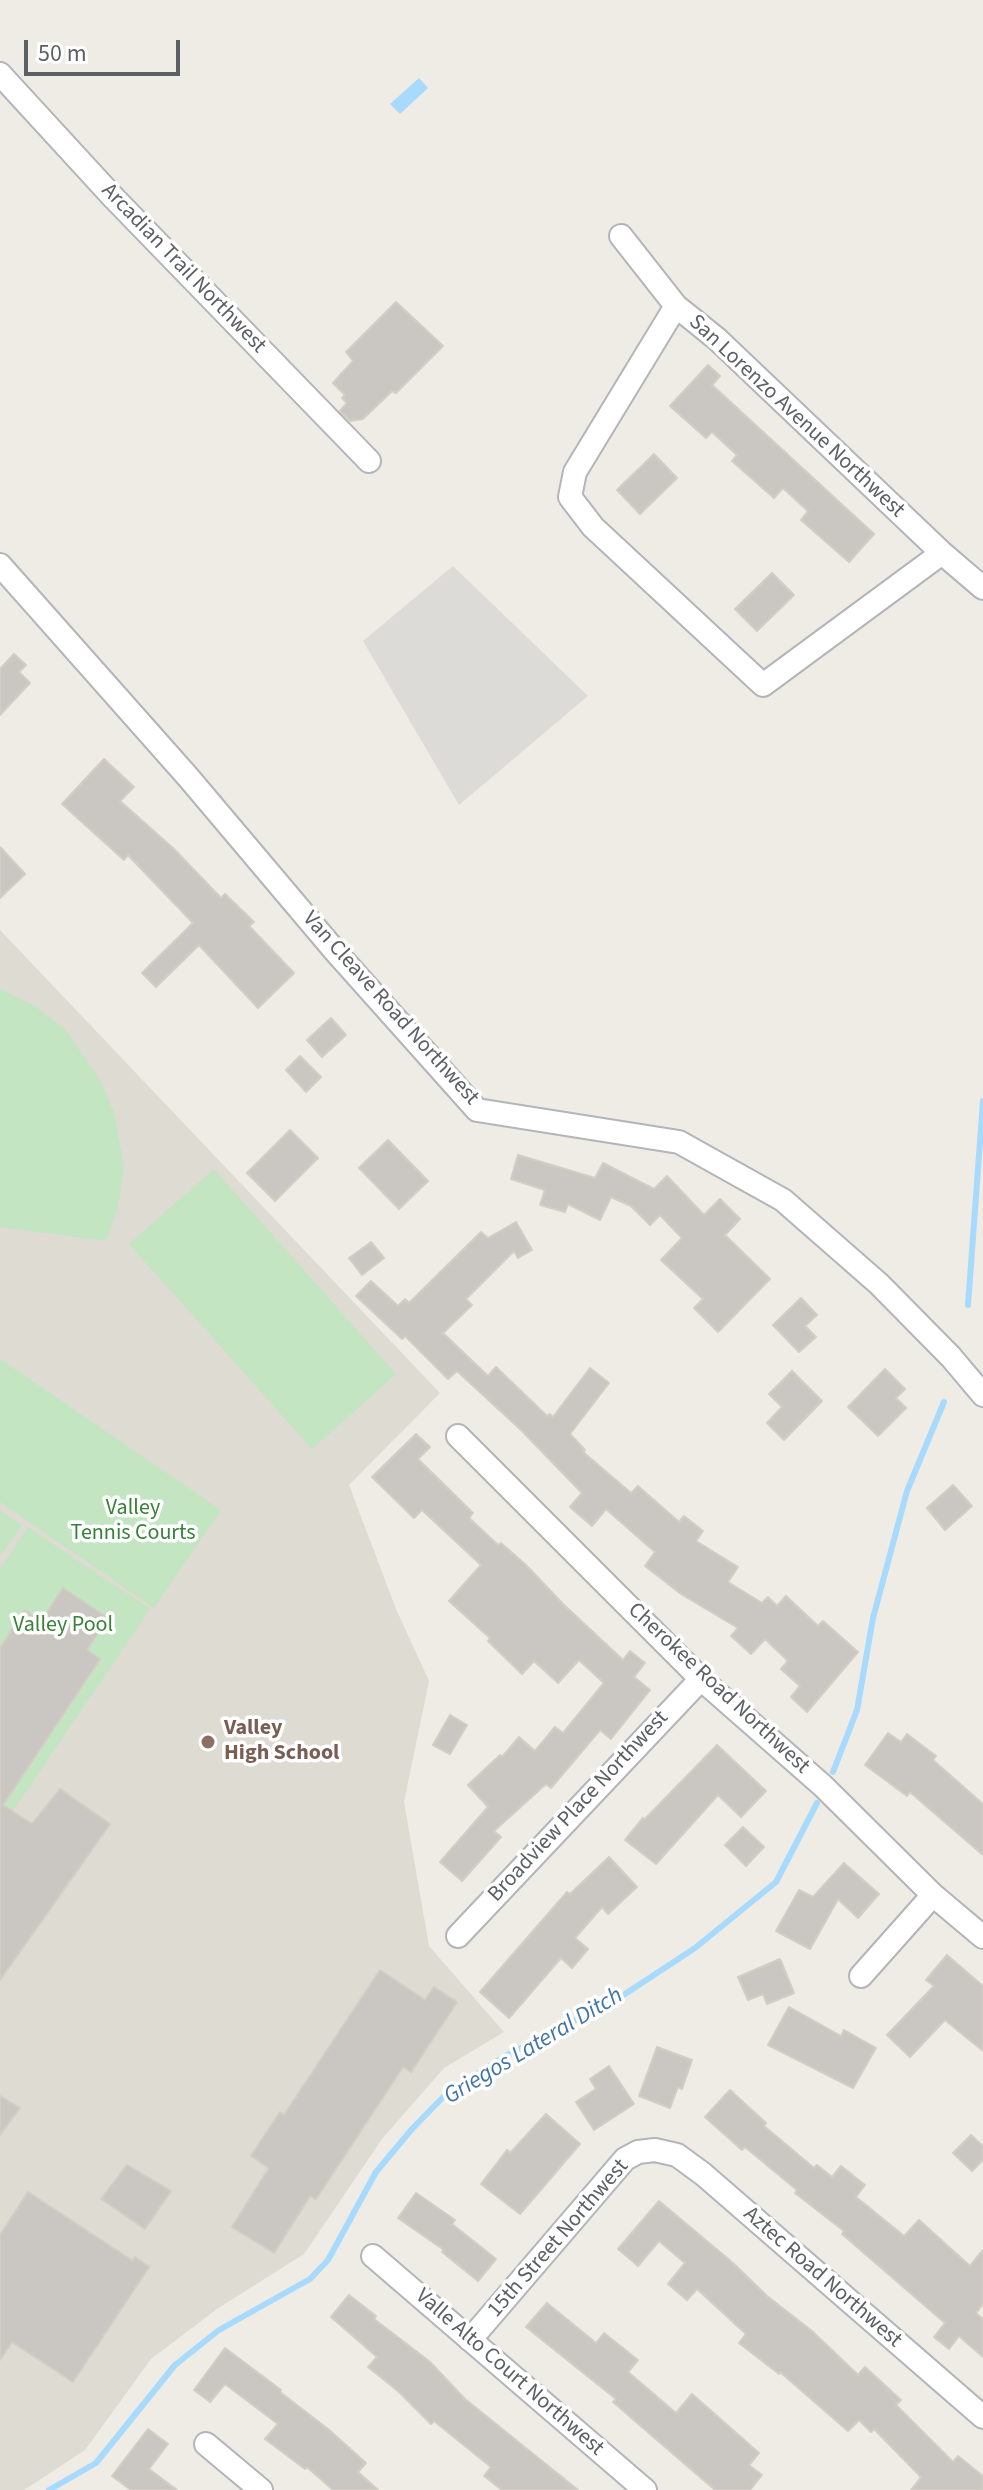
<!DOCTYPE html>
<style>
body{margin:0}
#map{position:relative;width:983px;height:2490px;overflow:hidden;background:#eeece5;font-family:"Source Sans 3",sans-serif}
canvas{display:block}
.scale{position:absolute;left:24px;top:40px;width:156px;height:36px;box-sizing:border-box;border:4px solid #5c6065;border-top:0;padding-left:10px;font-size:24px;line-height:28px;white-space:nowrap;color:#5c6065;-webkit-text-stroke:6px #fff;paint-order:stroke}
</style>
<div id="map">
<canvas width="983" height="2490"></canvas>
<div class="scale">50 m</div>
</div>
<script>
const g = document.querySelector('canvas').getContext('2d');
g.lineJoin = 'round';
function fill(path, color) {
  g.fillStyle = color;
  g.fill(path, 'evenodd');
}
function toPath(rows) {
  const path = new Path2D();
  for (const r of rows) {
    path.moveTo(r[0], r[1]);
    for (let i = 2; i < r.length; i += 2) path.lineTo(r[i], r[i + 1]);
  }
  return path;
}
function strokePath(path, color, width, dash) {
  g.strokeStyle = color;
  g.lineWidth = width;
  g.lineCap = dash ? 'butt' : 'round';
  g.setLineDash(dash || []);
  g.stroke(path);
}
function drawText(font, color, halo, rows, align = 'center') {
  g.font = font + ' "Source Sans 3",sans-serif';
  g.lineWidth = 7;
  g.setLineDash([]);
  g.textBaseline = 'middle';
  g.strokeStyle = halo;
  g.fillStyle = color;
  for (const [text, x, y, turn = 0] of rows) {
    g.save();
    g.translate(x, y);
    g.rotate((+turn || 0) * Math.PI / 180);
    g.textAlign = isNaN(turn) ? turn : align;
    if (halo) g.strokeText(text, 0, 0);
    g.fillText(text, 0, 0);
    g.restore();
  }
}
const industrial = toPath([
 [453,566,588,696,459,805,363,641]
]);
const education = toPath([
 [0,930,440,1393,349,1485,396,1609,429,1681,404,1802,429,1946,504,2032,444,2068,382,2139,304,2254,217,2309,151,2359,85,2450,24,2490,0,2490]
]);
const green = toPath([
 [0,989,33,1005,65,1029,100,1080,115,1115,124,1169,118,1207,106,1241,0,1227],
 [214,1169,396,1374,312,1449,129,1244],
 [0,1359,221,1510,154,1608,0,1502],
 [0,1510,22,1525,0,1556],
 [28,1527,150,1609,13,1811,0,1802,0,1569]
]);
const water = toPath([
 [419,78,428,88,400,114,390,104]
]);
const stream = toPath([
 [968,1305,983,1101],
 [833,1772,857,1710,873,1618,907,1491,944,1402],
 [49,2490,96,2463,175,2365,219,2330,310,2279,328,2260,376,2172,412,2129,448,2092,502,2058,622,1996,695,1948,776,1882,817,1803]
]);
const building = toPath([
 [396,302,443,346,396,393,392,391,363,419,350,421,340,411,347,403,342,398,345,395,333,383,353,361,346,352,396,302],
 [708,365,720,376,712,385,874,534,849,562,801,520,808,511,783,488,774,498,732,461,737,455,712,432,706,438,670,406,708,365],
 [654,454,677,478,640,514,617,490,654,454],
 [772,573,794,595,757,631,735,609,772,573],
 [14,654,26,665,19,672,30,683,0,715,0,669,14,654],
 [104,759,134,787,120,801,174,849,221,898,225,894,254,922,249,926,294,973,258,1008,199,945,156,987,142,973,193,923,128,855,124,860,62,804,104,759],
 [0,847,25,874,0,898,0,847],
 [331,1018,346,1035,322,1057,307,1040,331,1018],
 [300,1056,321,1077,306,1092,286,1070,300,1056],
 [290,1130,318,1158,275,1201,247,1173,290,1130],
 [388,1140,428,1181,399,1209,359,1168,388,1140],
 [518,1155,595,1178,603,1163,654,1189,667,1176,704,1215,720,1199,740,1219,725,1235,770,1279,718,1332,694,1308,703,1299,661,1260,682,1238,660,1215,650,1225,631,1206,611,1197,600,1220,568,1204,565,1212,540,1205,545,1190,511,1179,518,1155],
 [516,1222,532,1250,518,1258,514,1251,466,1299,472,1305,443,1333,488,1376,496,1367,547,1416,550,1414,553,1417,590,1368,609,1383,570,1434,585,1450,583,1452,631,1493,638,1486,679,1522,684,1516,703,1531,696,1541,738,1567,728,1582,762,1603,768,1597,777,1606,786,1596,818,1626,823,1621,858,1652,807,1712,791,1697,800,1686,781,1669,788,1661,765,1639,751,1654,731,1636,738,1628,681,1594,645,1566,655,1552,606,1509,592,1526,570,1507,582,1493,521,1430,457,1371,448,1379,405,1336,402,1339,356,1296,371,1281,398,1306,405,1299,409,1303,481,1232,488,1238,516,1222],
 [371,1242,384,1258,362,1275,349,1258,371,1242],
 [801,1298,817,1315,805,1326,816,1337,799,1352,773,1325,801,1298],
 [885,1369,905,1389,896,1398,906,1408,878,1436,848,1407,885,1369],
 [792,1371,822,1401,784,1440,767,1423,782,1407,769,1394,792,1371],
 [416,1434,430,1447,418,1459,473,1513,469,1518,498,1545,501,1543,526,1565,563,1604,623,1660,630,1651,645,1663,634,1677,650,1690,611,1739,600,1730,551,1788,546,1784,494,1831,501,1837,462,1881,440,1862,488,1807,468,1785,500,1755,502,1757,519,1737,535,1751,555,1727,563,1733,604,1683,579,1660,558,1683,534,1661,522,1674,488,1641,490,1638,449,1601,481,1565,422,1510,414,1518,372,1477,416,1434],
 [953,1485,972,1506,945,1530,927,1508,953,1485],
 [63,1588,108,1618,87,1650,100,1659,3,1805,32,1824,60,1789,110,1824,0,1980,0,1648,25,1610,41,1621,63,1588],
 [450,1715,467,1725,450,1754,433,1745,450,1715],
 [888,1733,901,1742,907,1734,936,1756,933,1760,983,1804,983,1855,910,1792,907,1796,865,1765,888,1733],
 [717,1745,766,1791,741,1817,718,1795,656,1864,625,1840,643,1818,644,1820,717,1745],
 [743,1827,764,1847,746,1866,725,1845,743,1827],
 [609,1857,637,1887,608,1914,602,1907,575,1938,588,1949,572,1968,561,1958,509,2018,480,1992,567,1892,570,1894,609,1857],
 [844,1863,879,1894,858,1918,838,1899,810,1949,776,1931,799,1890,813,1897,844,1863],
 [947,1955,983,1986,983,2051,945,2020,910,2057,887,2035,934,1986,926,1980,947,1955],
 [780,1959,794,1993,767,2004,763,1994,748,2000,738,1977,780,1959],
 [380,1970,425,2000,434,1987,457,2002,411,2072,403,2067,316,2199,310,2196,274,2253,232,2227,269,2168,251,2156,280,2112,284,2115,380,1970],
 [789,2007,841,2036,844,2030,876,2048,853,2088,768,2045,789,2007],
 [657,2047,692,2060,682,2089,678,2087,670,2108,639,2096,657,2047],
 [609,2066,634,2104,594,2130,576,2102,596,2089,590,2079,609,2066],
 [730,2090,766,2123,764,2126,814,2168,817,2165,832,2177,841,2166,865,2185,856,2197,904,2236,919,2220,970,2266,983,2250,983,2304,976,2313,983,2319,983,2357,959,2336,949,2349,934,2337,945,2323,842,2234,844,2231,795,2193,797,2190,745,2147,742,2150,705,2117,730,2090],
 [0,2096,20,2108,0,2135,0,2096],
 [546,2114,580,2144,520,2214,481,2184,507,2150,510,2153,546,2114],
 [971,2135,983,2146,983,2160,972,2171,953,2153,971,2135],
 [127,2165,171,2191,145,2229,101,2199,127,2165],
 [28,2192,133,2261,135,2257,149,2267,73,2382,12,2342,0,2360,0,2235,28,2192],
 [416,2193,455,2220,452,2224,496,2259,478,2281,442,2252,444,2250,398,2218,416,2193],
 [659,2201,733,2263,767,2296,812,2331,858,2375,865,2367,901,2400,896,2405,953,2462,958,2456,983,2476,983,2490,911,2490,921,2477,874,2429,871,2432,859,2420,848,2431,780,2372,779,2374,739,2343,746,2334,697,2289,687,2300,668,2284,685,2263,659,2241,638,2266,618,2249,659,2201],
 [349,2295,376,2316,374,2319,429,2361,465,2399,578,2490,502,2490,484,2476,491,2467,434,2421,431,2424,399,2392,368,2367,377,2357,331,2317,349,2295],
 [547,2303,596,2343,604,2333,638,2360,628,2372,676,2413,692,2394,759,2453,749,2465,762,2475,750,2490,715,2490,613,2402,616,2399,526,2327,547,2303],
 [225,2348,281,2390,280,2392,328,2429,366,2463,358,2472,378,2490,333,2490,307,2467,305,2469,265,2439,278,2424,225,2384,210,2402,194,2390,225,2348],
 [148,2429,168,2444,149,2469,177,2490,131,2490,112,2476,148,2429]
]);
const minor = toPath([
 [0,74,112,196,369,461],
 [621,236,676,306,717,339,942,553,983,588],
 [676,306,575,472,570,497,593,527,763,685,942,553],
 [0,565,188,777,335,951,477,1110,679,1142,783,1200,879,1284,951,1357,983,1395],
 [458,1436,701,1679,823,1786,933,1895,983,1937],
 [458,1936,701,1679],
 [861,1976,933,1895],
 [373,2256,645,2490],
 [470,2340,625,2159,638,2152,655,2150,677,2155,703,2174,983,2417],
 [206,2444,261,2490]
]);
const markers = [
 [208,1742,8,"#8d6e63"]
];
const streetNames = [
 ["Arcadian Trail Northwest",183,269,46],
 ["San Lorenzo Avenue Northwest",796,417,43],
 ["Van Cleave Road Northwest",390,1009,48],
 ["Cherokee Road Northwest",718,1689,43],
 ["Broadview Place Northwest",579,1807,-47],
 ["15th Street Northwest",559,2239,-49],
 ["Aztec Road Northwest",822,2278,41],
 ["Valle Alto Court Northwest",509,2373,41]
];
const parkNames = [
 ["Valley",133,1509],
 ["Tennis Courts",133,1534],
 ["Valley Pool",63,1626]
];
const educationNames = [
 ["Valley",224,1729],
 ["High School",224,1754]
];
const waterNames = [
 ["Griegos Lateral Ditch",534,2047,-31]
];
fill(industrial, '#dddbd7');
fill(education, '#dedbd3');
fill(green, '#c3e5c2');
fill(water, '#a7dafd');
strokePath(stream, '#a7dafd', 6);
fill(building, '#cac7c2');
strokePath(building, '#d3cdc3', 2);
strokePath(minor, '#b2b5b9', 26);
strokePath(minor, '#fff', 22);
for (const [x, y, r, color] of markers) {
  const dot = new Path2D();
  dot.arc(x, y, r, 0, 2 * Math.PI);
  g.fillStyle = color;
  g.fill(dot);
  strokePath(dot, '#fff', 3);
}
drawText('22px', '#5c6065', '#fff', streetNames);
drawText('22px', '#378237', '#fff', parkNames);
drawText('bold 22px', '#785e54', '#fff', educationNames, 'left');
drawText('italic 24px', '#4175a6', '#fff', waterNames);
</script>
